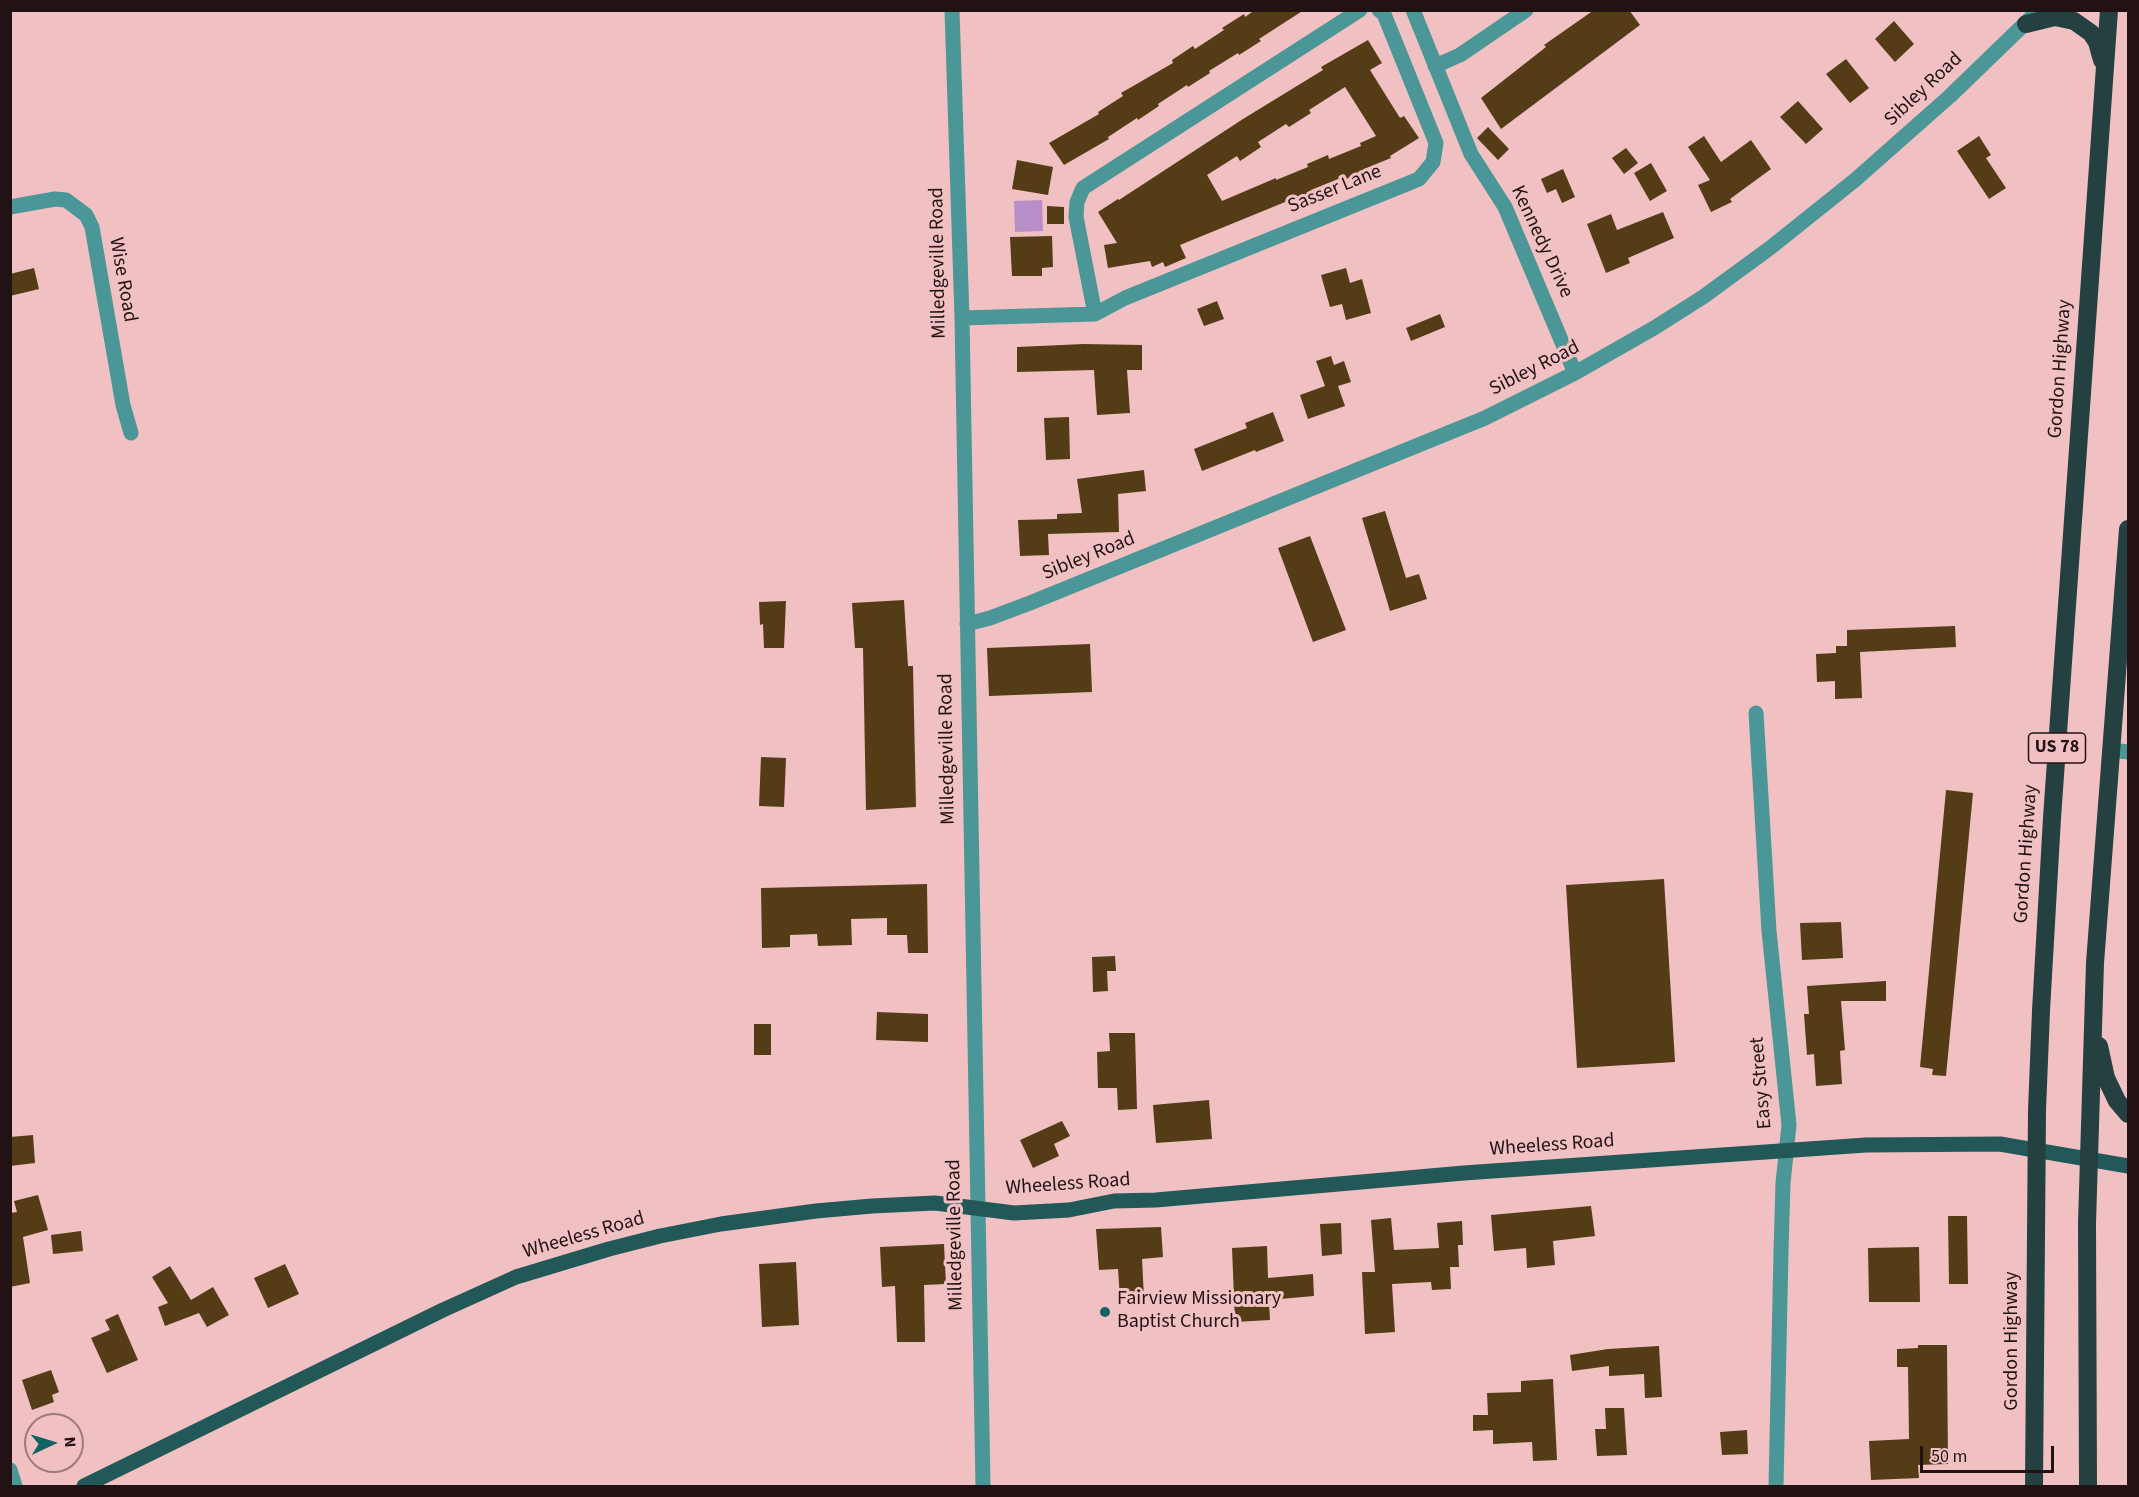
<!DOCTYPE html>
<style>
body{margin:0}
#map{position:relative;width:2139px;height:1497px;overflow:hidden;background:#f1c0c2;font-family:"Source Sans 3",sans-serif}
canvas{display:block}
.frame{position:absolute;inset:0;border:12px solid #231214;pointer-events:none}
.north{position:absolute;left:24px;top:1413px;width:60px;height:60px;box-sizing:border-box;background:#f1c0c2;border:2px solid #9f7a7c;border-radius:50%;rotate:86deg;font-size:16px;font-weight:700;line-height:24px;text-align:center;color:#231214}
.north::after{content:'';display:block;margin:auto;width:21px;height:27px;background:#136363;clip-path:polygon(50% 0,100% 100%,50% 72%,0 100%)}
.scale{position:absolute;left:1920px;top:1446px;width:134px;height:27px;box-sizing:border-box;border:3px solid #231214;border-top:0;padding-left:8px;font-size:18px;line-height:21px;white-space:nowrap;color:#231214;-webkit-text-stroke:4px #f1c0c2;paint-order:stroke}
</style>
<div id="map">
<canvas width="2139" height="1497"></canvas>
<div class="frame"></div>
<div class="north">N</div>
<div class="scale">50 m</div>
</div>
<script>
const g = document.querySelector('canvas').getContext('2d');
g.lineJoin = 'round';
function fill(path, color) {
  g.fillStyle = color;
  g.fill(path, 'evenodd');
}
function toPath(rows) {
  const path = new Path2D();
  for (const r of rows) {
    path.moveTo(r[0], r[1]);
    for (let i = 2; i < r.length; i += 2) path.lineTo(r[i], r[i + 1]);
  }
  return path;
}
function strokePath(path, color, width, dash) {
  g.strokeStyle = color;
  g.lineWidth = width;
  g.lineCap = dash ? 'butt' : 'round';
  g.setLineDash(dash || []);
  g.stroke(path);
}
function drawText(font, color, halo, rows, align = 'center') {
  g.font = font + ' "Source Sans 3",sans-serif';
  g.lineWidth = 6;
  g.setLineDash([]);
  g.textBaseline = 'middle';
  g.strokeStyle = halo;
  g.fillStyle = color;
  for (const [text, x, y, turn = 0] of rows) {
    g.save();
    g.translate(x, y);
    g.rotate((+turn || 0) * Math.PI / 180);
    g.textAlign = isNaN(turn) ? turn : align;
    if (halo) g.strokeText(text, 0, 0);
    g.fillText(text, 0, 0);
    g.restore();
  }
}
const green = toPath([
 [1042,200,1043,231,1015,232,1014,201]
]);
const building = toPath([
 [1255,10,1304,10,1259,39,1261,41,1239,55,1238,53,1209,71,1210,73,1188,87,1187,85,1158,104,1159,106,1138,120,1137,118,1108,137,1109,139,1064,165,1049,143,1099,114,1098,112,1123,96,1121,93,1173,63,1172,60,1193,46,1195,49,1224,30,1222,28,1244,14,1245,17],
 [1594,10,1629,10,1640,25,1501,129,1481,98,1546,47,1544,45],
 [1894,21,1914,44,1895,62,1875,39],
 [1368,40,1382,63,1370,70,1400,118,1404,116,1419,138,1390,156,1391,158,1364,169,1365,171,1344,180,1343,177,1311,190,1312,193,1291,202,1290,200,1180,245,1186,258,1165,267,1163,262,1152,267,1150,261,1108,268,1104,245,1117,243,1098,212,1118,199,1119,200,1243,119,1323,70,1321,67],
 [1345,87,1376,136,1360,143,1361,146,1329,159,1328,155,1307,164,1308,167,1276,180,1276,178,1222,201,1207,175,1237,156,1240,161,1261,147,1258,142,1286,124,1289,127,1311,113,1309,110],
 [1846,59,1869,88,1850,103,1826,74],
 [1798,101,1823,129,1806,144,1780,117],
 [1488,127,1509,149,1498,160,1477,138],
 [1704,136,1721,162,1751,140,1771,169,1730,199,1732,202,1711,212,1698,185,1710,180,1688,147],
 [1979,136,1991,155,1986,158,2006,188,1989,199,1957,151],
 [1626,148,1638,163,1624,174,1612,158],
 [1017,160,1053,167,1048,195,1012,189],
 [1651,163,1667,191,1650,201,1634,173],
 [1563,169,1575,197,1562,203,1556,189,1547,193,1541,179],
 [1047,206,1064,207,1064,224,1047,224],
 [1663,212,1674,238,1628,258,1630,263,1606,273,1587,224,1611,214,1617,230],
 [1052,236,1053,267,1042,268,1042,276,1012,276,1010,237],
 [34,268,39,289,10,296,10,274],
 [1346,268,1350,283,1362,279,1371,313,1346,320,1342,304,1330,307,1321,275],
 [1217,301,1224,319,1204,326,1197,309],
 [1440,314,1445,327,1411,341,1406,328],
 [1084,344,1142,345,1142,370,1127,370,1130,413,1097,415,1094,370,1017,372,1017,347],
 [1331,356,1334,365,1344,361,1351,382,1338,386,1345,406,1308,419,1300,395,1325,386,1316,361],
 [1273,412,1284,441,1256,452,1255,450,1202,471,1194,449,1247,428,1245,423],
 [1069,417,1070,459,1046,460,1044,418],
 [1144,470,1146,491,1118,494,1119,532,1048,534,1049,555,1020,556,1018,520,1057,519,1057,514,1082,513,1077,479],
 [1385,511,1406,578,1419,574,1427,599,1390,611,1362,518],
 [1310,536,1346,630,1313,642,1278,548],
 [904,600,908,666,913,666,916,807,866,810,863,648,855,648,852,603],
 [786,601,784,648,764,648,763,624,760,625,759,602],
 [1955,626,1956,647,1860,652,1862,698,1835,699,1835,681,1817,682,1816,654,1836,653,1836,646,1847,646,1847,630],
 [1090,644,1092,692,989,696,987,648],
 [761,757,786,758,784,807,759,806],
 [1946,790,1973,793,1946,1076,1932,1075,1933,1069,1920,1067],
 [1664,879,1675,1062,1577,1068,1566,885],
 [927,884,928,953,908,953,907,935,887,935,887,918,851,919,852,945,818,946,817,934,790,935,790,947,762,948,761,888],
 [1841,922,1843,958,1802,960,1800,923],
 [1115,956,1116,971,1107,971,1108,991,1093,992,1092,957],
 [1886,981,1886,1001,1841,1001,1845,1050,1840,1051,1842,1084,1816,1086,1814,1054,1807,1055,1804,1014,1809,1014,1807,986],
 [877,1012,928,1014,928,1042,876,1040],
 [754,1024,771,1024,771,1055,754,1055],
 [1109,1033,1135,1033,1137,1109,1118,1110,1117,1088,1098,1088,1097,1052,1110,1051],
 [1209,1100,1212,1139,1156,1143,1153,1105],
 [1062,1121,1070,1136,1054,1144,1059,1156,1033,1168,1020,1140],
 [33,1135,35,1163,10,1166,10,1137],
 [38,1195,48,1230,23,1237,30,1283,10,1287,10,1213,17,1212,14,1201],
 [1591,1206,1595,1236,1553,1241,1555,1265,1527,1268,1526,1248,1494,1251,1491,1215],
 [1948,1216,1967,1216,1968,1284,1949,1284],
 [1391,1218,1394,1250,1439,1248,1437,1223,1462,1221,1463,1245,1458,1245,1459,1267,1450,1267,1451,1289,1432,1290,1431,1282,1392,1284,1395,1332,1365,1334,1362,1272,1375,1272,1371,1220],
 [1341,1223,1342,1254,1322,1256,1320,1224],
 [1161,1227,1163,1257,1142,1259,1144,1298,1120,1299,1118,1269,1099,1270,1096,1229],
 [81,1231,83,1251,53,1254,51,1235],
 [944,1244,946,1284,924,1285,925,1342,897,1342,895,1286,882,1287,880,1247],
 [1267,1246,1268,1278,1313,1274,1314,1296,1269,1300,1270,1320,1235,1322,1232,1248],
 [1919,1247,1920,1302,1869,1302,1868,1248],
 [796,1262,799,1325,762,1327,759,1264],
 [285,1264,299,1294,268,1308,254,1278],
 [170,1266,191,1300,213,1287,229,1315,207,1327,199,1313,165,1326,158,1307,168,1303,152,1277],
 [118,1314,138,1360,107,1373,91,1338,110,1330,105,1320],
 [1918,1345,1947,1345,1948,1464,1918,1465,1919,1478,1871,1480,1869,1441,1909,1439,1908,1367,1897,1367,1897,1349,1918,1348],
 [1659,1346,1662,1397,1645,1398,1644,1374,1609,1376,1609,1366,1572,1371,1570,1355,1608,1349],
 [51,1370,59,1392,52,1395,54,1402,32,1410,22,1380],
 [1553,1379,1557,1460,1533,1461,1532,1442,1493,1444,1493,1430,1473,1431,1473,1415,1488,1415,1487,1393,1521,1392,1521,1381],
 [1605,1408,1624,1408,1627,1455,1597,1456,1595,1429,1606,1429],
 [1747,1430,1748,1454,1722,1455,1720,1432]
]);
const minor = toPath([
 [952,10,962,318,983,1486],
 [1413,10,1471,154,1505,207,1575,373],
 [1435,66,1460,55,1526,10],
 [10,207,55,199,66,200,86,215,92,227,123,405,131,433],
 [1095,314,1076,217,1077,202,1083,188,1360,10],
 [962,318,1095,314,1125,298,1419,179,1433,162,1436,143,1384,14,1379,10],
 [967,624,990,618,1030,603,1485,418,1575,373,1654,328,1703,297,1770,248,1855,180,1950,96,2039,10],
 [1756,713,1769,931,1789,1125,1783,1183,1781,1251,1776,1486],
 [2111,750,2128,752],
 [10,1470,15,1486]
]);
const major = toPath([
 [84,1486,443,1310,516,1277,609,1249,660,1236,721,1224,816,1211,872,1206,935,1203,1014,1213,1069,1210,1114,1201,1156,1200,1464,1173,1866,1145,2000,1144,2128,1166]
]);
const highway = toPath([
 [2026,24,2055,17,2074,21,2091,33,2097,42,2102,60],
 [2099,1046,2106,1078,2117,1101,2128,1114],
 [2034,1486,2037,1110,2041,1011,2052,818,2109,10],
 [2088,1486,2087,1223,2095,963,2128,529]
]);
const markers = [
 [1105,1312,6,"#136363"]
];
const shields = [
 [2057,748,57]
];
const shieldNames = [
 ["US 78",2057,748]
];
const streetNames = [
 ["Sibley Road",1924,90,-43],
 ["Sasser Lane",1335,190,-22],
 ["Kennedy Drive",1541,242,65],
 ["Milledgeville Road",939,263,-91],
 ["Wise Road",122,280,80],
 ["Sibley Road",1535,369,-27],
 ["Gordon Highway",2061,369,-86],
 ["Sibley Road",1089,557,-22],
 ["Milledgeville Road",948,749,-91],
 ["Gordon Highway",2027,854,-86],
 ["Easy Street",1762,1083,-95],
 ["Wheeless Road",1552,1146,-4],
 ["Wheeless Road",1068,1185,-4],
 ["Milledgeville Road",956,1235,-91],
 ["Wheeless Road",584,1236,-16],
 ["Gordon Highway",2013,1341,-90]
];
const poiNames = [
 ["Fairview Missionary",1117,1300],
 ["Baptist Church",1117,1323]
];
fill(green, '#b78fc8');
fill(building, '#543c16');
strokePath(minor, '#4b9696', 15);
strokePath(major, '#225858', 15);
strokePath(highway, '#254040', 18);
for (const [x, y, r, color] of markers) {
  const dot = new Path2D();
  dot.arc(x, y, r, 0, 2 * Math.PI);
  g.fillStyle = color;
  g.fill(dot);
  strokePath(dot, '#f1c0c2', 2);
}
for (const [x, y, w] of shields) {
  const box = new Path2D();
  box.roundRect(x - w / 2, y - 15, w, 30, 4.5);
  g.fillStyle = '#f1c0c2';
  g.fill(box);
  strokePath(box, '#231214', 1.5);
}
drawText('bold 18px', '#231214', null, shieldNames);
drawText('20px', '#231214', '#f1c0c2', streetNames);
drawText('20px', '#231214', '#f1c0c2', poiNames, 'left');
</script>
